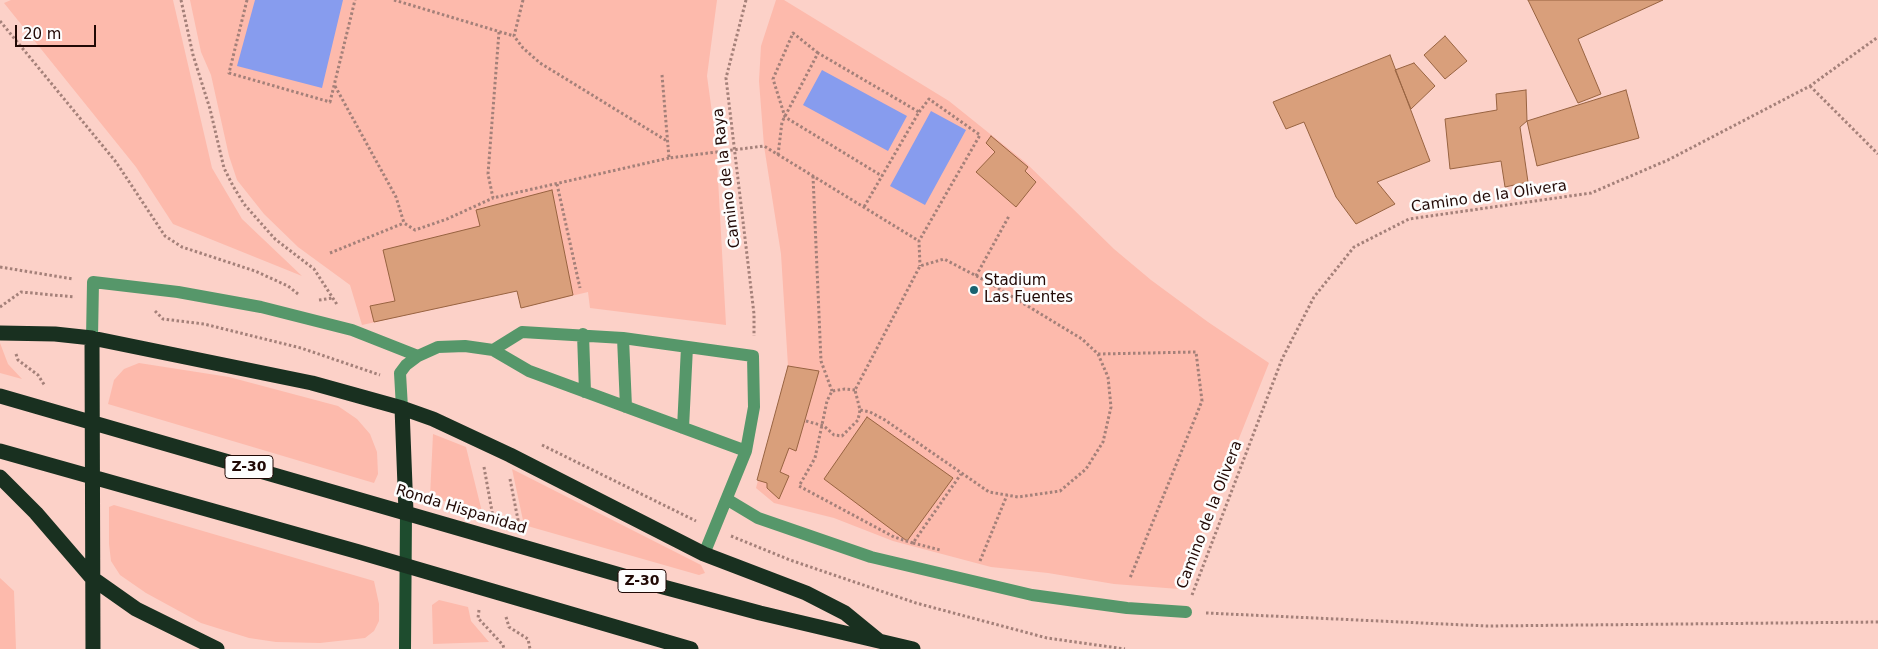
<!DOCTYPE html>
<style>
body{margin:0}
#map{position:relative;width:1878px;height:649px;overflow:hidden;background:#fcd1c8;font-family:"DejaVu Sans",sans-serif}
canvas{display:block}
.scale{position:absolute;left:15px;top:25px;width:81px;height:22px;box-sizing:border-box;border:2px solid #210905;border-top:0;padding-left:6px;font-size:15px;line-height:18px;white-space:nowrap;color:#210905;-webkit-text-stroke:4px #fdfdfd;paint-order:stroke}
</style>
<div id="map">
<canvas width="1878" height="649"></canvas>
<div class="scale">20 m</div>
</div>
<script>
const g = document.querySelector('canvas').getContext('2d');
g.lineJoin = 'round';
function fill(path, color) {
  g.fillStyle = color;
  g.fill(path, 'evenodd');
}
function toPath(rows) {
  const path = new Path2D();
  for (const r of rows) {
    path.moveTo(r[0], r[1]);
    for (let i = 2; i < r.length; i += 2) path.lineTo(r[i], r[i + 1]);
  }
  return path;
}
function strokePath(path, color, width, dash) {
  g.strokeStyle = color;
  g.lineWidth = width;
  g.lineCap = dash ? 'butt' : 'round';
  g.setLineDash(dash || []);
  g.stroke(path);
}
function drawText(font, color, halo, rows, align = 'center') {
  g.font = font + ' "DejaVu Sans",sans-serif';
  g.lineWidth = 5;
  g.setLineDash([]);
  g.textBaseline = 'middle';
  g.strokeStyle = halo;
  g.fillStyle = color;
  for (const [text, x, y, turn = 0] of rows) {
    g.save();
    g.translate(x, y);
    g.rotate((+turn || 0) * Math.PI / 180);
    g.textAlign = isNaN(turn) ? turn : align;
    if (halo) g.strokeText(text, 0, 0);
    g.fillText(text, 0, 0);
    g.restore();
  }
}
const green = toPath([
 [11,0,173,0,212,168,242,219,302,276,173,224,136,167,4,3],
 [190,0,717,0,707,76,716,142,726,325,590,308,588,292,521,308,517,291,362,325,350,285,298,247,264,214,237,180,229,156,211,75,201,52],
 [776,0,784,0,949,101,1025,162,1114,249,1151,280,1208,322,1269,363,1179,589,1114,584,1048,573,991,567,893,541,834,518,774,503,756,488,788,366,781,254,764,146,759,81,761,46],
 [0,343,8,364,22,379,0,373],
 [139,363,229,377,338,406,357,419,370,434,377,452,378,474,374,483,108,404,114,380,124,369],
 [433,434,466,447,482,512,430,497],
 [512,469,701,565,705,573,699,575,524,525],
 [114,505,374,581,379,604,379,621,374,631,365,638,320,643,276,642,249,638,201,623,146,593,120,575,111,561,109,544,109,507],
 [0,578,14,591,16,649,0,649],
 [439,600,468,607,471,621,489,642,433,644,432,605]
]);
const water = toPath([
 [255,0,343,0,322,88,237,66],
 [822,70,907,116,888,151,803,105],
 [931,111,966,130,925,205,890,186]
]);
const building = toPath([
 [1528,0,1663,0,1578,39,1601,94,1578,103,1528,0],
 [1445,36,1467,61,1445,79,1424,55,1445,36],
 [1390,55,1430,161,1377,182,1395,204,1356,224,1336,197,1304,122,1286,129,1273,102,1390,55],
 [1414,63,1435,86,1411,109,1395,70,1414,63],
 [1526,90,1527,121,1520,127,1528,182,1505,187,1501,161,1450,169,1445,119,1497,110,1496,94,1526,90],
 [1626,90,1639,138,1537,166,1527,121,1626,90],
 [991,136,1028,167,1025,171,1036,182,1016,207,976,172,995,152,986,143,991,136],
 [552,190,573,295,521,308,517,291,374,322,370,306,395,301,383,250,480,226,476,210,552,190],
 [788,366,819,371,796,451,789,448,780,472,789,476,779,499,767,488,767,483,757,480,788,366],
 [867,417,953,478,907,541,824,479,867,417]
]);
const path = toPath([
 [181,0,193,55,210,109,224,168,233,186,244,204,275,239,314,269,338,306],
 [247,0,229,73,330,102,355,0],
 [394,0,514,36],
 [523,0,514,36,523,48,540,63,667,141],
 [746,0,726,78,754,314,754,336],
 [0,21,116,162,165,236,182,247,255,271,288,286,298,294],
 [499,32,488,174,493,198,669,158],
 [818,53,793,33,773,79,785,117,882,176],
 [662,75,669,158,764,146,919,241],
 [335,86,396,197,404,223,415,230,447,219,493,198],
 [1810,86,1878,154],
 [919,112,929,99,980,135,919,241,920,266],
 [778,155,782,122,818,53,919,112,864,207],
 [813,176,821,361,832,391],
 [557,184,580,288],
 [330,253,404,223],
 [0,267,73,279],
 [976,276,1009,216],
 [319,300,333,298],
 [0,307,21,292,75,297],
 [155,311,163,319,204,324,301,348,380,375],
 [16,354,18,360,38,375,45,386],
 [1098,354,1196,352,1202,401,1130,578],
 [855,390,845,389,832,391,827,401,815,458,799,486,894,537,913,543,961,474],
 [806,421,824,426,834,435,842,436,858,420,860,410,855,390,920,266,944,259,988,282,1082,339,1098,354,1108,377,1111,407,1103,442,1086,469,1060,491,1018,497,989,492,885,420,870,412,860,410],
 [542,445,696,521],
 [484,467,493,517],
 [510,479,519,525],
 [731,536,790,560,916,603,1047,638,1125,649],
 [913,543,940,550],
 [980,561,1007,495],
 [1192,595,1282,359,1314,297,1354,247,1409,219,1591,193,1668,160,1810,86,1878,37],
 [479,610,478,618,503,645,504,649],
 [1206,613,1487,626,1878,622],
 [506,617,509,627,528,639,530,649]
]);
const minor = toPath([
 [583,334,585,392],
 [92,338,93,282,178,292,261,307,352,330,418,356],
 [623,338,626,407],
 [493,350,522,332,623,338,753,356,754,407,746,451,704,554],
 [402,408,400,373,406,365,418,356,438,347,465,346,493,350,529,371,746,451],
 [683,428,687,347],
 [728,500,758,518,871,557,1032,595,1127,608,1186,612]
]);
const major = toPath([
 [405,649,406,512]
]);
const highway = toPath([
 [0,333,55,334,92,338,312,383,402,408,433,419,510,455,704,554,806,593,845,613,878,640],
 [92,338,93,649],
 [0,396,641,581,760,613,913,649],
 [402,408,406,512],
 [0,451,359,552,691,649],
 [0,477,36,513,92,578,136,609,217,649]
]);
const markers = [
 [974,290,5,"#1a6370"]
];
const shields = [
 [249,467,48],
 [642,581,48]
];
const shieldNames = [
 ["Z-30",249,467],
 ["Z-30",642,581]
];
const streetNames = [
 ["Camino de la Raya",727,178,-97],
 ["Camino de la Olivera",1489,197,-8],
 ["Ronda Hispanidad",461,510,17],
 ["Camino de la Olivera",1210,515,-69]
];
const poiNames = [
 ["Stadium",984,281],
 ["Las Fuentes",984,298]
];
fill(green, '#fdbaac');
fill(water, '#879cee');
fill(building, '#d99f7b');
strokePath(building, '#986341', 1);
strokePath(path, '#a48079', 3, [2.5, 2.5]);
strokePath(minor, '#56976a', 12);
strokePath(major, '#1e4c2e', 12);
strokePath(highway, '#193020', 15);
for (const [x, y, r, color] of markers) {
  const dot = new Path2D();
  dot.arc(x, y, r, 0, 2 * Math.PI);
  g.fillStyle = color;
  g.fill(dot);
  strokePath(dot, '#fdfdfd', 2);
}
for (const [x, y, w] of shields) {
  const box = new Path2D();
  box.roundRect(x - w / 2, y - 11.5, w, 23, 4);
  g.fillStyle = '#fdfdfd';
  g.fill(box);
  strokePath(box, '#210905', 1);
}
drawText('bold 14px', '#210905', null, shieldNames);
drawText('15px', '#210905', '#fdfdfd', streetNames);
drawText('15px', '#210905', '#fdfdfd', poiNames, 'left');
</script>
